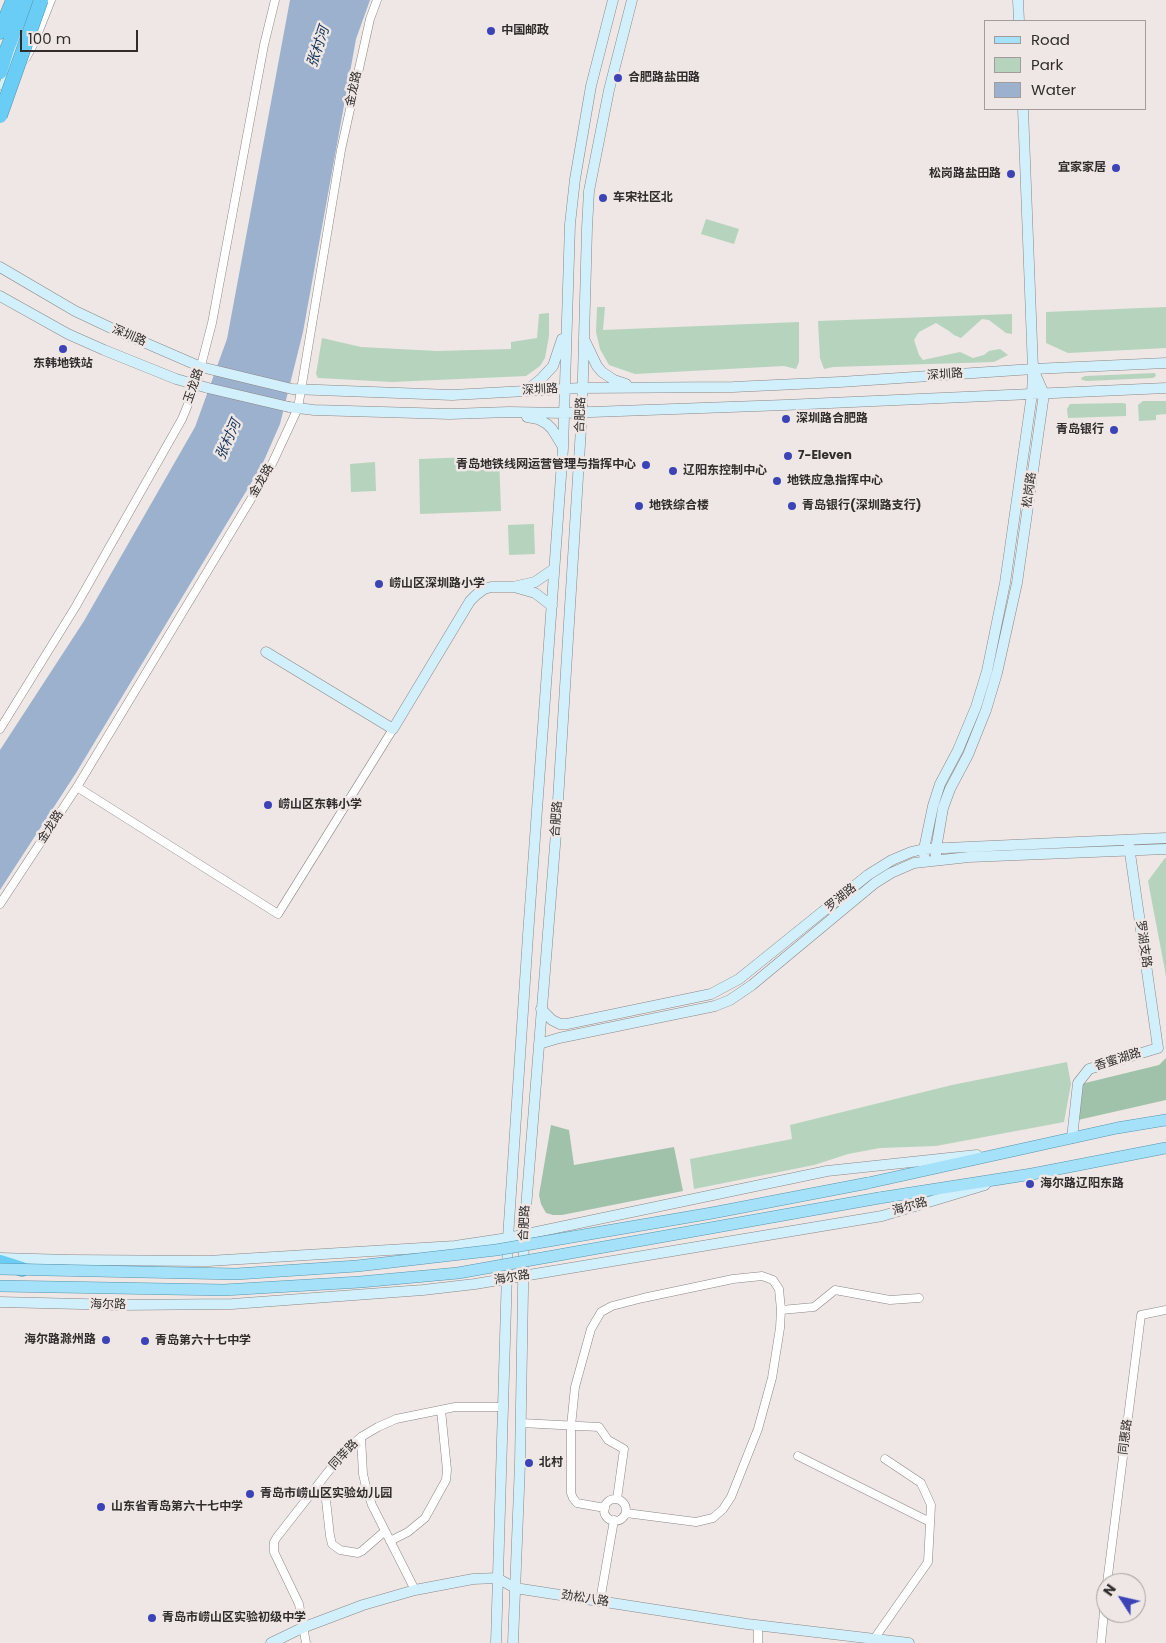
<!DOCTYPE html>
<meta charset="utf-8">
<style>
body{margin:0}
#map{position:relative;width:1166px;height:1643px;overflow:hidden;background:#eee7e5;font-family:Poppins,sans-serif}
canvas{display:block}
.legend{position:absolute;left:984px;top:20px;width:162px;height:90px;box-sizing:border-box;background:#eee7e5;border:1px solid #a29d9b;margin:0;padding:6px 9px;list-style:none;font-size:15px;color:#302d2c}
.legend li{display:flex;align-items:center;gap:10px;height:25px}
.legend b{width:25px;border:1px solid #a29d9b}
.north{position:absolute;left:1096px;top:1573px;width:50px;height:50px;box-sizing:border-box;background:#eee7e5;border:1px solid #a29d9b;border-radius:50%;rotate:305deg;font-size:14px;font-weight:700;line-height:20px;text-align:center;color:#302d2c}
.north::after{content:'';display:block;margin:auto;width:18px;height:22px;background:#3b43b7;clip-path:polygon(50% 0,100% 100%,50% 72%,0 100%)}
.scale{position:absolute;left:20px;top:30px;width:118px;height:22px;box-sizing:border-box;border:2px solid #302d2c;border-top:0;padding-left:6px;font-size:15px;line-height:18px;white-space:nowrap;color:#302d2c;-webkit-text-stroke:4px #eee7e5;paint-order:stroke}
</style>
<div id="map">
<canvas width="1166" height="1643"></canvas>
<ul class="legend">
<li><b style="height:6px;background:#a5e1f9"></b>Road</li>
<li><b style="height:14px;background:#b6d3bd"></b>Park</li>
<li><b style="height:14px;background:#9bb1ce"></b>Water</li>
</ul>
<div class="north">N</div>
<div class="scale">100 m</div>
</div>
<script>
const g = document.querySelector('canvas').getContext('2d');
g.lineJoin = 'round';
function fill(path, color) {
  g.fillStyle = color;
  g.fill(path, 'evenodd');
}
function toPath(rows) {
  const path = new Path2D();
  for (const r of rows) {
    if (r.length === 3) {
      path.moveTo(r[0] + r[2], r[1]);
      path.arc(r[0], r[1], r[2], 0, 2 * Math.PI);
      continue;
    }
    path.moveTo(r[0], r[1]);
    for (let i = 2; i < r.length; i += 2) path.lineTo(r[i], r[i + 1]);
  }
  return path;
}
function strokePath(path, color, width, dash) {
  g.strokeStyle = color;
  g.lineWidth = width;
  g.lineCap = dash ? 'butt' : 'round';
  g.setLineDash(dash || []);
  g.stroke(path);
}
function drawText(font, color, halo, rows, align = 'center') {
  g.font = font + ' Poppins,"Noto Sans SC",sans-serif';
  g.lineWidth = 5;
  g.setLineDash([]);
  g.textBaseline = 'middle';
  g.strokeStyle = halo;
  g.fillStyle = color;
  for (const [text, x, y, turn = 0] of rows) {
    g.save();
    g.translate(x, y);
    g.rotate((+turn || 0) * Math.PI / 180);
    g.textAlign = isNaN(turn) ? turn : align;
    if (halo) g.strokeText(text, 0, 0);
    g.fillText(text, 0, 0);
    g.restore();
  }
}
const green = toPath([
 [706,219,739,229,734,244,701,234],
 [597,307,605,307,603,330,799,322,799,362,796,369,784,366,635,374,609,365,600,349,596,332],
 [1166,307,1166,348,1068,353,1046,343,1046,312],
 [549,313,549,336,545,358,540,366,526,376,392,382,318,378,316,374,322,338,361,347,437,351,511,349,511,342,537,338,539,314],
 [1012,314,1012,334,1006,333,989,320,982,319,961,338,954,335,949,331,936,323,919,332,914,340,919,355,923,360,960,352,973,358,984,355,989,351,1000,349,1008,355,994,362,833,367,824,369,820,358,818,321],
 [1155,373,1156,376,1153,378,1087,381,1082,380,1081,378,1085,376],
 [1143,401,1166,401,1166,414,1156,415,1156,420,1139,421,1138,405],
 [1123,403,1126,404,1126,416,1068,418,1067,409,1070,404],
 [499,456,501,511,420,514,419,459],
 [375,462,376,491,351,492,350,464],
 [534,524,535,554,509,555,508,525],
 [1165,858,1166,858,1166,976,1148,881],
 [1067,1062,1071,1084,1064,1122,936,1146,880,1148,848,1154,814,1165,694,1189,690,1159,792,1139,790,1125,952,1085]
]);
const forest = toPath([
 [1166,1058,1166,1100,1078,1120,1081,1084,1159,1065],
 [551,1125,569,1130,574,1165,674,1147,683,1191,562,1215,553,1215,546,1213,541,1204,539,1195]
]);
const water = toPath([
 [290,0,370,0,356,39,303,332,280,424,262,465,76,773,0,890,0,750,84,621,195,427,227,339]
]);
const street = toPath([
 [26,58,34,43,51,0],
 [0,729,76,606,182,419,196,385,212,323,264,45,275,0],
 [77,787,278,914,393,729],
 [0,904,77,787,271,466,298,408,341,150,370,19,377,0],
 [781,1310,814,1307,835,1290,890,1300,919,1298],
 [521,1423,599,1427,608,1440,624,1449,617,1499],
 [361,1437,363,1474,366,1487,372,1505,415,1590],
 [798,1456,930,1522],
 [317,1486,326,1500,330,1536,332,1544,340,1550,358,1553,362,1551,385,1531],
 [615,1510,11],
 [605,1508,577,1503,573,1498,571,1493,571,1426,575,1387,591,1329,601,1312,612,1306,643,1298,733,1279,762,1276,773,1280,779,1289,781,1310,780,1328,772,1378,758,1429,731,1497,723,1509,713,1518,696,1522,626,1513],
 [390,1541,408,1532,425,1518,446,1480,447,1470,441,1410],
 [1107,1583,1141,1315,1166,1310],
 [600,1601,614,1520],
 [874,1639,928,1562,931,1505,921,1483,885,1459],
 [306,1643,299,1604,274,1552,274,1542,277,1537,342,1454,361,1437,378,1427,396,1419,455,1407,503,1407],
 [758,1643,758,1625],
 [1101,1643,1106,1591]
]);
const secondary = toPath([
 [1018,0,1019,21],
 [4,86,22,28],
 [0,267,75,311,111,328,201,367,292,389,452,395,581,388,733,387,840,382,1033,369,1166,363],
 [0,296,68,334,104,350,176,379,208,388],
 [584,339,597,366,602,372,614,380,626,384],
 [526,391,541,379,553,366,562,339],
 [289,407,314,410,450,414,509,412,564,413,785,405,1166,388],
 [527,417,538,419,547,424,552,429,563,447],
 [514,587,535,593,552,606],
 [266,652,393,729,470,601,476,595,484,589,491,587,513,587,535,582,554,569],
 [924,855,924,849,933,806,940,784,958,750,976,707,987,671,1005,583,1032,394,1033,372],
 [936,860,936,849,943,808,950,789,968,755,986,710,997,673,1017,583,1044,394,1033,369,1023,109],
 [541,1009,552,1020,560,1024,567,1024,711,994,739,979,868,875,892,860,911,852,924,849,1166,838],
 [539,1044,559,1038,715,1006,730,1000,752,985,875,883,891,873,914,863,969,857,1166,849],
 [1072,1138,1078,1083,1089,1069,1158,1048,1129,846],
 [0,1258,70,1260,208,1261,455,1246,508,1238,827,1171,977,1155],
 [0,1302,121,1305,232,1304,423,1290,475,1284,882,1216,985,1185],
 [271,1643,302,1628,363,1605,415,1590,473,1579,497,1578,515,1588,747,1624,909,1643],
 [496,1643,508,1238,528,935,563,448,570,224,575,179,591,86,613,0],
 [513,1643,520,1463,524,1233,556,833,582,412,587,228,589,191,609,90,632,0]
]);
const primary = toPath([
 [868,1183,1117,1128,1166,1120],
 [879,1198,1032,1174,1166,1148]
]);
const highway = toPath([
 [0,32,13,0],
 [0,72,7,49,27,0],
 [0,1262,22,1269]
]);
const secondaryBridge = toPath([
 [208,388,289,407]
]);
const primaryBridge = toPath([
 [0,1269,236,1274,357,1266,496,1250,712,1213,868,1183],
 [0,1286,224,1290,360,1282,458,1273,879,1198]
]);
const highwayBridge = toPath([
 [0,116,41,0]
]);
const markers = [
 [491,31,5,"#3b43b7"],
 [618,78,5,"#3b43b7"],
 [1116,168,5,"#3b43b7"],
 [1011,174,5,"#3b43b7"],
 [603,198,5,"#3b43b7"],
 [63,349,5,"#3b43b7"],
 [786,419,5,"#3b43b7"],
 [1114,430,5,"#3b43b7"],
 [788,456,5,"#3b43b7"],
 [646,465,5,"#3b43b7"],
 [673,471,5,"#3b43b7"],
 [777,481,5,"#3b43b7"],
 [639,506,5,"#3b43b7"],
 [792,506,5,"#3b43b7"],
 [379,584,5,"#3b43b7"],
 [268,805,5,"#3b43b7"],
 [1030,1184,5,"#3b43b7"],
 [106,1340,5,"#3b43b7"],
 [145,1341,5,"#3b43b7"],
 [529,1463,5,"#3b43b7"],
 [250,1494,5,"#3b43b7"],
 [101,1507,5,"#3b43b7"],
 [152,1618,5,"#3b43b7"]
];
const poiNames = [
 ["中国邮政",501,31],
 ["合肥路盐田路",628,78],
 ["宜家家居",1106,168,"right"],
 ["松岗路盐田路",1001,174,"right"],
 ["车宋社区北",613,198],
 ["东韩地铁站",63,364,"center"],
 ["深圳路合肥路",796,419],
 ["青岛银行",1104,430,"right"],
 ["7-Eleven",798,456],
 ["青岛地铁线网运营管理与指挥中心",636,465,"right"],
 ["辽阳东控制中心",683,471],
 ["地铁应急指挥中心",787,481],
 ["地铁综合楼",649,506],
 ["青岛银行(深圳路支行)",802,506],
 ["崂山区深圳路小学",389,584],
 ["崂山区东韩小学",278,805],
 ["海尔路辽阳东路",1040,1184],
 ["海尔路滁州路",96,1340,"right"],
 ["青岛第六十七中学",155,1341],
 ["北村",539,1463],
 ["青岛市崂山区实验幼儿园",260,1494],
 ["山东省青岛第六十七中学",111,1507],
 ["青岛市崂山区实验初级中学",162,1618]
];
const streetNames = [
 ["金龙路",354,89,-78],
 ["深圳路",129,336,23],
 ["深圳路",945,375,-4],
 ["玉龙路",194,386,-71],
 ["深圳路",540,390,-3],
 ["合肥路",581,415,-88],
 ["金龙路",262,481,-60],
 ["松岗路",1030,490,-82],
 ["合肥路",557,819,-86],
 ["金龙路",51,827,-57],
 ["罗湖路",841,898,-39],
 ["罗湖支路",1143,944,82],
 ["香蜜湖路",1118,1060,-17],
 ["海尔路",910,1207,-16],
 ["合肥路",525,1223,-87],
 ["海尔路",512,1278,-10],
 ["海尔路",108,1305,1],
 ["同惠路",1126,1437,-83],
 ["同莘路",344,1455,-47],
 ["劲松八路",585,1599,9]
];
const waterNames = [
 ["张村河",319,47,-72],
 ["张村河",229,440,-66]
];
fill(green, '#b6d3bd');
fill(forest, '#a1c2aa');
fill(water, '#9bb1ce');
strokePath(street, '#8c8684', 9);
strokePath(secondary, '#8c8684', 11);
strokePath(primary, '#5595af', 12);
strokePath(highway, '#5595af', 15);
strokePath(street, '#fff', 8);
strokePath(secondary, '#d2f0fc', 10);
strokePath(primary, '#a5e1f9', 11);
strokePath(highway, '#69cdf5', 14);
strokePath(secondaryBridge, '#8c8684', 11, []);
strokePath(primaryBridge, '#5595af', 12, []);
strokePath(highwayBridge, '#5595af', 15, []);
strokePath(secondaryBridge, '#d2f0fc', 10);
strokePath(primaryBridge, '#a5e1f9', 11);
strokePath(highwayBridge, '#69cdf5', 14);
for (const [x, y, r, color] of markers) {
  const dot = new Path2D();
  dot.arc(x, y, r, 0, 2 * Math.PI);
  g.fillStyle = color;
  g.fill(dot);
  strokePath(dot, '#eee7e5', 2);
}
drawText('bold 12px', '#302d2c', '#eee7e5', poiNames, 'left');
drawText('12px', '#302d2c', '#eee7e5', streetNames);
drawText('italic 14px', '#123158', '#eee7e5', waterNames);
</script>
